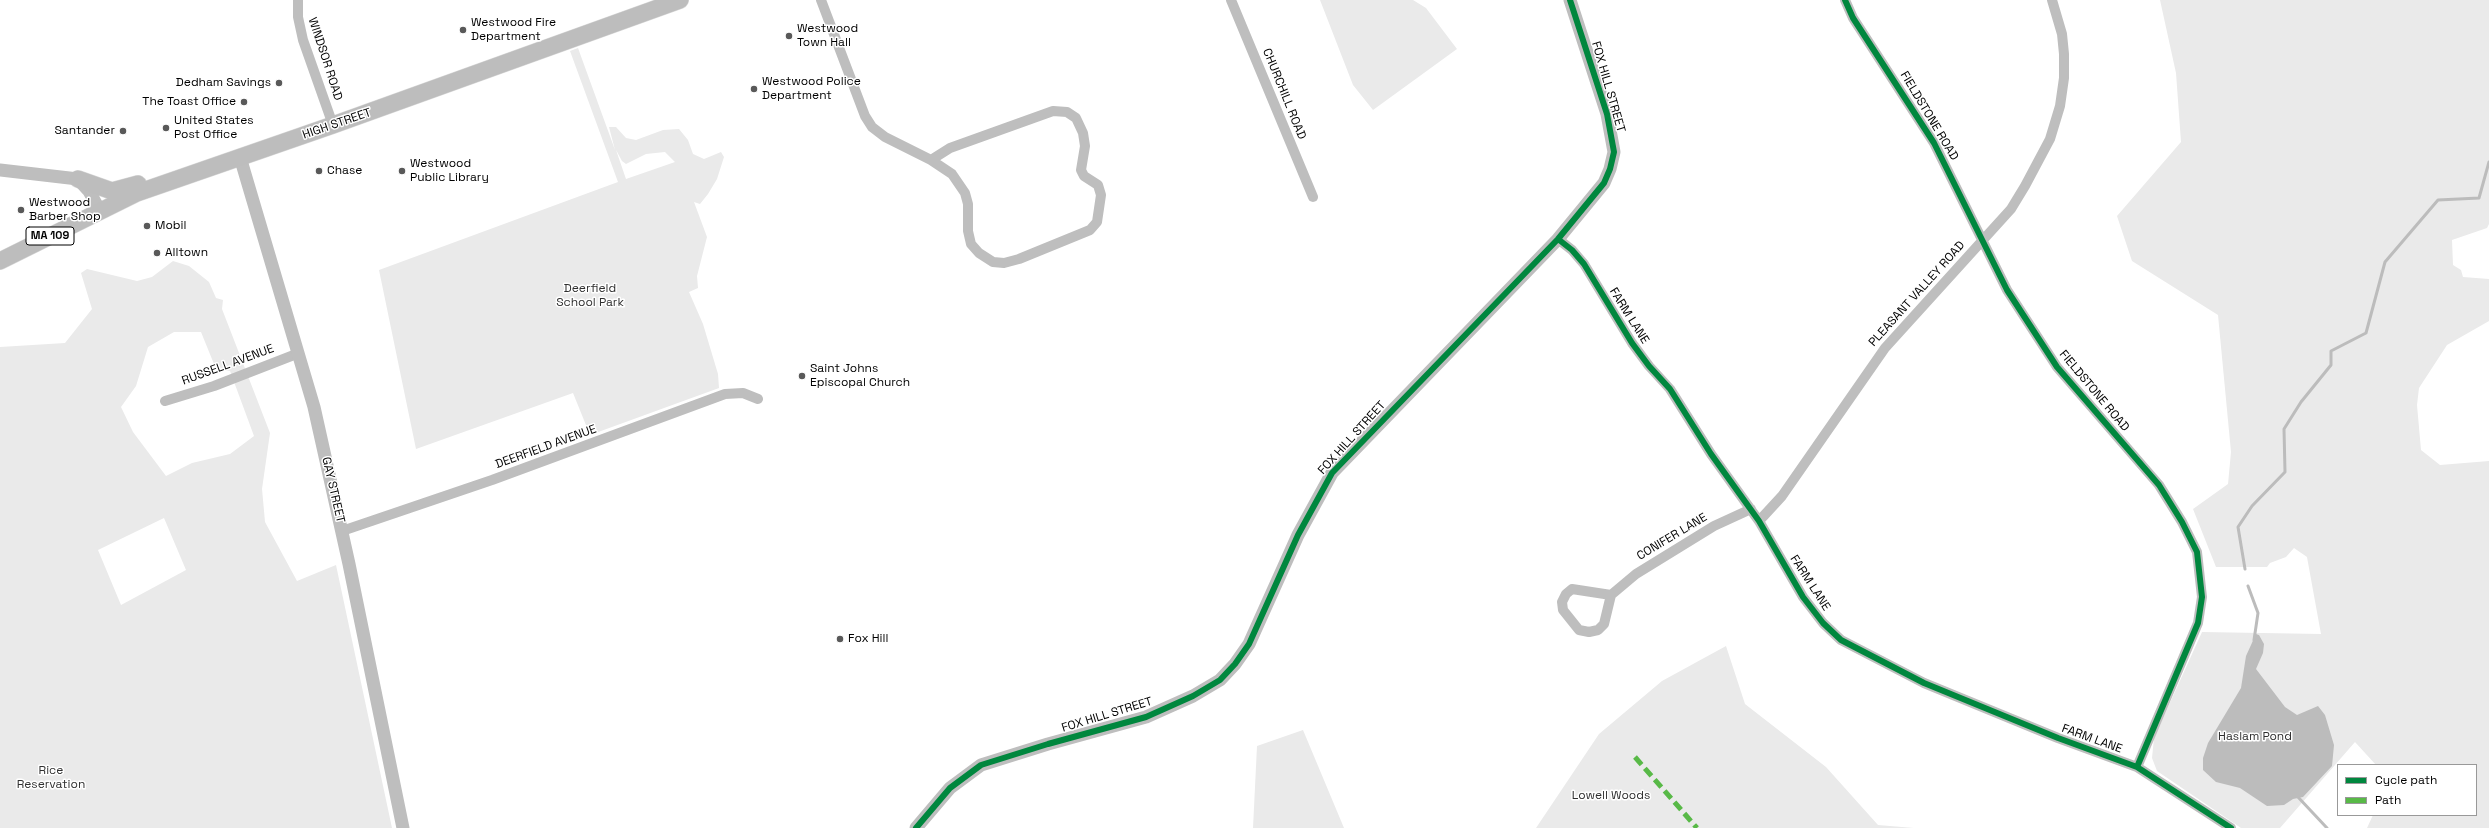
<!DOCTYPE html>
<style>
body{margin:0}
#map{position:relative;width:2489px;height:828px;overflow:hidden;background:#fff;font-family:"Space Grotesk",sans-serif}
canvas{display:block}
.legend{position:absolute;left:2337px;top:764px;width:140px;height:52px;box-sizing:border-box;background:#fff;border:1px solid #999;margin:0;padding:5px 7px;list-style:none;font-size:12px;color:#000}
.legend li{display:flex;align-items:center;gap:8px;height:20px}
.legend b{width:20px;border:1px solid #999}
</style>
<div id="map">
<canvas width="2489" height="828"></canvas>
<ul class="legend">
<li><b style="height:5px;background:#00873e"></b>Cycle path</li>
<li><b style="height:5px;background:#58b947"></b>Path</li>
</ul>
</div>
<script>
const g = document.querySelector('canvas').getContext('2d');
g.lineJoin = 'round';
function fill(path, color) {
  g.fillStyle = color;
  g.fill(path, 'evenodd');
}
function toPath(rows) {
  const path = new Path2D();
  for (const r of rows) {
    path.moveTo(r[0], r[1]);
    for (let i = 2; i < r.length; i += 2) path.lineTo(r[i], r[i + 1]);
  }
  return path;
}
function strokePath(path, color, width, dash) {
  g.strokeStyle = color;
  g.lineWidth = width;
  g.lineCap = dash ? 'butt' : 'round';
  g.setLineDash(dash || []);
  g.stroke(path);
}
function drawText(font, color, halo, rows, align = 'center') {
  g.font = font + ' "Space Grotesk",sans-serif';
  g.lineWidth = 3;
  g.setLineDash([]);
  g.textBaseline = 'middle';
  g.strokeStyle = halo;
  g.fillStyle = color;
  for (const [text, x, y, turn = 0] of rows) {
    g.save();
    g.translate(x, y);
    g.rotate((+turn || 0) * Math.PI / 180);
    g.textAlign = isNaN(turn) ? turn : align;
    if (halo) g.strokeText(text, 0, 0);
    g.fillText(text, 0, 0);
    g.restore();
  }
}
const green = toPath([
 [1320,0,1413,0,1426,8,1457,49,1373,110,1353,85],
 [2160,0,2489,0,2489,224,2487,228,2452,240,2453,265,2461,270,2463,277,2489,279,2489,321,2447,345,2419,388,2417,405,2421,450,2440,465,2489,461,2489,828,2367,828,2373,815,2476,815,2476,765,2376,765,2355,742,2280,828,2241,828,2157,771,2152,758,2154,738,2202,632,2321,634,2307,557,2294,548,2286,557,2270,563,2267,567,2216,567,2193,509,2228,484,2231,452,2218,315,2132,261,2117,216,2181,142,2176,73],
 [578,48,615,150,609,127,616,127,626,138,636,140,663,130,679,129,688,140,693,154,704,159,721,152,724,157,717,179,708,194,700,204,694,202,707,237,697,276,698,288,689,292,703,324,718,374,719,388,590,435,573,393,416,449,379,270,618,182,570,51],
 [616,150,622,161,626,164,646,154,665,152,675,162,626,179],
 [173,261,189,266,209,282,216,298,223,300,222,309,270,433,262,489,265,522,297,581,336,565,392,828,0,828,0,347,65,343,92,309,81,273,87,269,137,281,152,277],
 [174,332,201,332,216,369,230,371,254,436,230,454,192,463,166,476,133,432,121,407,136,386,148,347],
 [164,518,186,570,121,605,98,550],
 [1726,646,1745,704,1826,767,1878,825,1914,828,1536,828,1599,734,1662,681],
 [1303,730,1344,828,1253,828,1257,746]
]);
const water = toPath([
 [2256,634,2259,635,2264,644,2263,653,2256,669,2285,707,2297,715,2318,706,2325,715,2334,745,2332,766,2303,797,2293,799,2284,805,2267,806,2240,788,2216,782,2203,770,2203,758,2208,743,2241,688,2246,656]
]);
const stream = toPath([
 [2245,569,2238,527,2252,506,2285,472,2284,429,2301,402,2331,365,2331,351,2366,333,2385,262,2438,200,2479,198,2489,162],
 [2248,586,2258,613,2254,640],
 [2297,796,2327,828]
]);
const minor = toPath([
 [298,0,298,17,303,40,333,125],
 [821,0,865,116,872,127,885,137,931,160,952,174,965,193,968,204,968,231,971,244,979,253,993,262,1004,263,1019,259,1090,230,1097,222,1101,195,1098,185,1084,176,1081,170,1085,146,1083,133,1076,118,1067,112,1053,111,950,148,931,160],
 [1231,0,1313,197],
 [1845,0,1853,18,1934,143,2007,290,2057,367,2159,485,2182,522,2197,552,2202,597,2198,623,2137,767],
 [1558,239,1572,250,1584,264,1632,343,1649,366,1670,389,1711,454,1759,521,1803,597,1823,623,1841,640,1924,683,2058,738,2137,767,2231,828],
 [165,401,214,386,299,353],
 [1759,521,1782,496,1885,348,2011,209,2025,186,2050,139,2060,106,2064,78,2064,54,2062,34,2052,0],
 [342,531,492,480,725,394,743,393,758,399],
 [1611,595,1604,624,1598,630,1589,632,1579,630,1563,610,1562,602,1566,594,1572,589,1611,595,1636,574,1714,526,1751,509]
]);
const tertiary = toPath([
 [240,157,314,407,349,564,403,828],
 [0,170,78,179,89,191,100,211],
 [916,828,950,788,981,765,1048,744,1146,717,1193,696,1220,680,1235,664,1249,644,1298,535,1332,473,1558,239,1604,183,1610,169,1614,152,1607,114,1570,0]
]);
const primary = toPath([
 [78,179,112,191,138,184],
 [0,261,137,193,333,125,680,0]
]);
const quiet = toPath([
 [1635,757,1697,828]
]);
const cycleway = toPath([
 [1845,0,1853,18,1934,143,2007,290,2057,367,2159,485,2182,522,2197,552,2202,597,2198,623,2137,767],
 [1558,239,1572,250,1584,264,1632,343,1649,366,1670,389,1711,454,1759,521,1803,597,1823,623,1841,640,1924,683,2058,738,2137,767,2231,828],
 [916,828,950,788,981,765,1048,744,1146,717,1193,696,1220,680,1235,664,1249,644,1298,535,1332,473,1558,239,1604,183,1610,169,1614,152,1607,114,1570,0]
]);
const markers = [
 [463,30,4,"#595959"],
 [789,36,4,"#595959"],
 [279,83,4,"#595959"],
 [754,89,4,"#595959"],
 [244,102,4,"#595959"],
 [166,128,4,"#595959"],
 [123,131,4,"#595959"],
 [319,171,4,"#595959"],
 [402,171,4,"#595959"],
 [21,210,4,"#595959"],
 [147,226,4,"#595959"],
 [157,253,4,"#595959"],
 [802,376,4,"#595959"],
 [840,639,4,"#595959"]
];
const shields = [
 [50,236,48]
];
const shieldNames = [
 ["MA 109",50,236]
];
const poiNames = [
 ["Westwood Fire",471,23],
 ["Department",471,37],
 ["Westwood",797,29],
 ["Town Hall",797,43],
 ["Westwood Police",762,82],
 ["Department",762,96],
 ["Dedham Savings",271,83,"right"],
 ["The Toast Office",236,102,"right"],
 ["United States",174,121],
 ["Post Office",174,135],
 ["Santander",115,131,"right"],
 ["Westwood",410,164],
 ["Public Library",410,178],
 ["Chase",327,171],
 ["Westwood",29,203],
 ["Barber Shop",29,217],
 ["Mobil",155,226],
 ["Alltown",165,253],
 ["Saint Johns",810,369],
 ["Episcopal Church",810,383],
 ["Fox Hill",848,639]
];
const streetNames = [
 ["WINDSOR ROAD",325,59,72],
 ["FOX HILL STREET",1608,87,74],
 ["CHURCHILL ROAD",1284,94,68],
 ["FIELDSTONE ROAD",1929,116,59],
 ["HIGH STREET",337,124,-19],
 ["PLEASANT VALLEY ROAD",1917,294,-48],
 ["FARM LANE",1629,316,58],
 ["RUSSELL AVENUE",228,365,-20],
 ["FIELDSTONE ROAD",2094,391,50],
 ["FOX HILL STREET",1352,438,-48],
 ["DEERFIELD AVENUE",546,447,-20],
 ["GAY STREET",333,490,77],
 ["CONIFER LANE",1672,537,-31],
 ["FARM LANE",1810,583,57],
 ["FOX HILL STREET",1107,715,-17],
 ["FARM LANE",2092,739,20]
];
const parkNames = [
 ["Deerfield",590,289],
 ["School Park",590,303],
 ["Haslam Pond",2255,737],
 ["Rice",51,771],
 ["Reservation",51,785],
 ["Lowell Woods",1611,796]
];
fill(green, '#eaeaea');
fill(water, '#bcbcbc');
strokePath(stream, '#bcbcbc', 3);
strokePath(primary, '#dbdbdb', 18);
strokePath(minor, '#bebebe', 10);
strokePath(tertiary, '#bebebe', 13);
strokePath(primary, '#bdbdbd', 17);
strokePath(quiet, '#58b947', 5, [10, 5]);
strokePath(cycleway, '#00873e', 6);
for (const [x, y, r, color] of markers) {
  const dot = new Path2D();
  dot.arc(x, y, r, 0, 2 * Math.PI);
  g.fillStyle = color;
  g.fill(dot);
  strokePath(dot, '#fff', 1.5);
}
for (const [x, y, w] of shields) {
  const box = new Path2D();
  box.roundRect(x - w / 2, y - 9, w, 18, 3);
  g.fillStyle = '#fff';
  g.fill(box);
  strokePath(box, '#000', 1);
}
drawText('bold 11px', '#000', null, shieldNames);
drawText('12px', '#000', '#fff', poiNames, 'left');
drawText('12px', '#000', '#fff', streetNames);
drawText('12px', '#2f2f2f', '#fff', parkNames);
</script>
